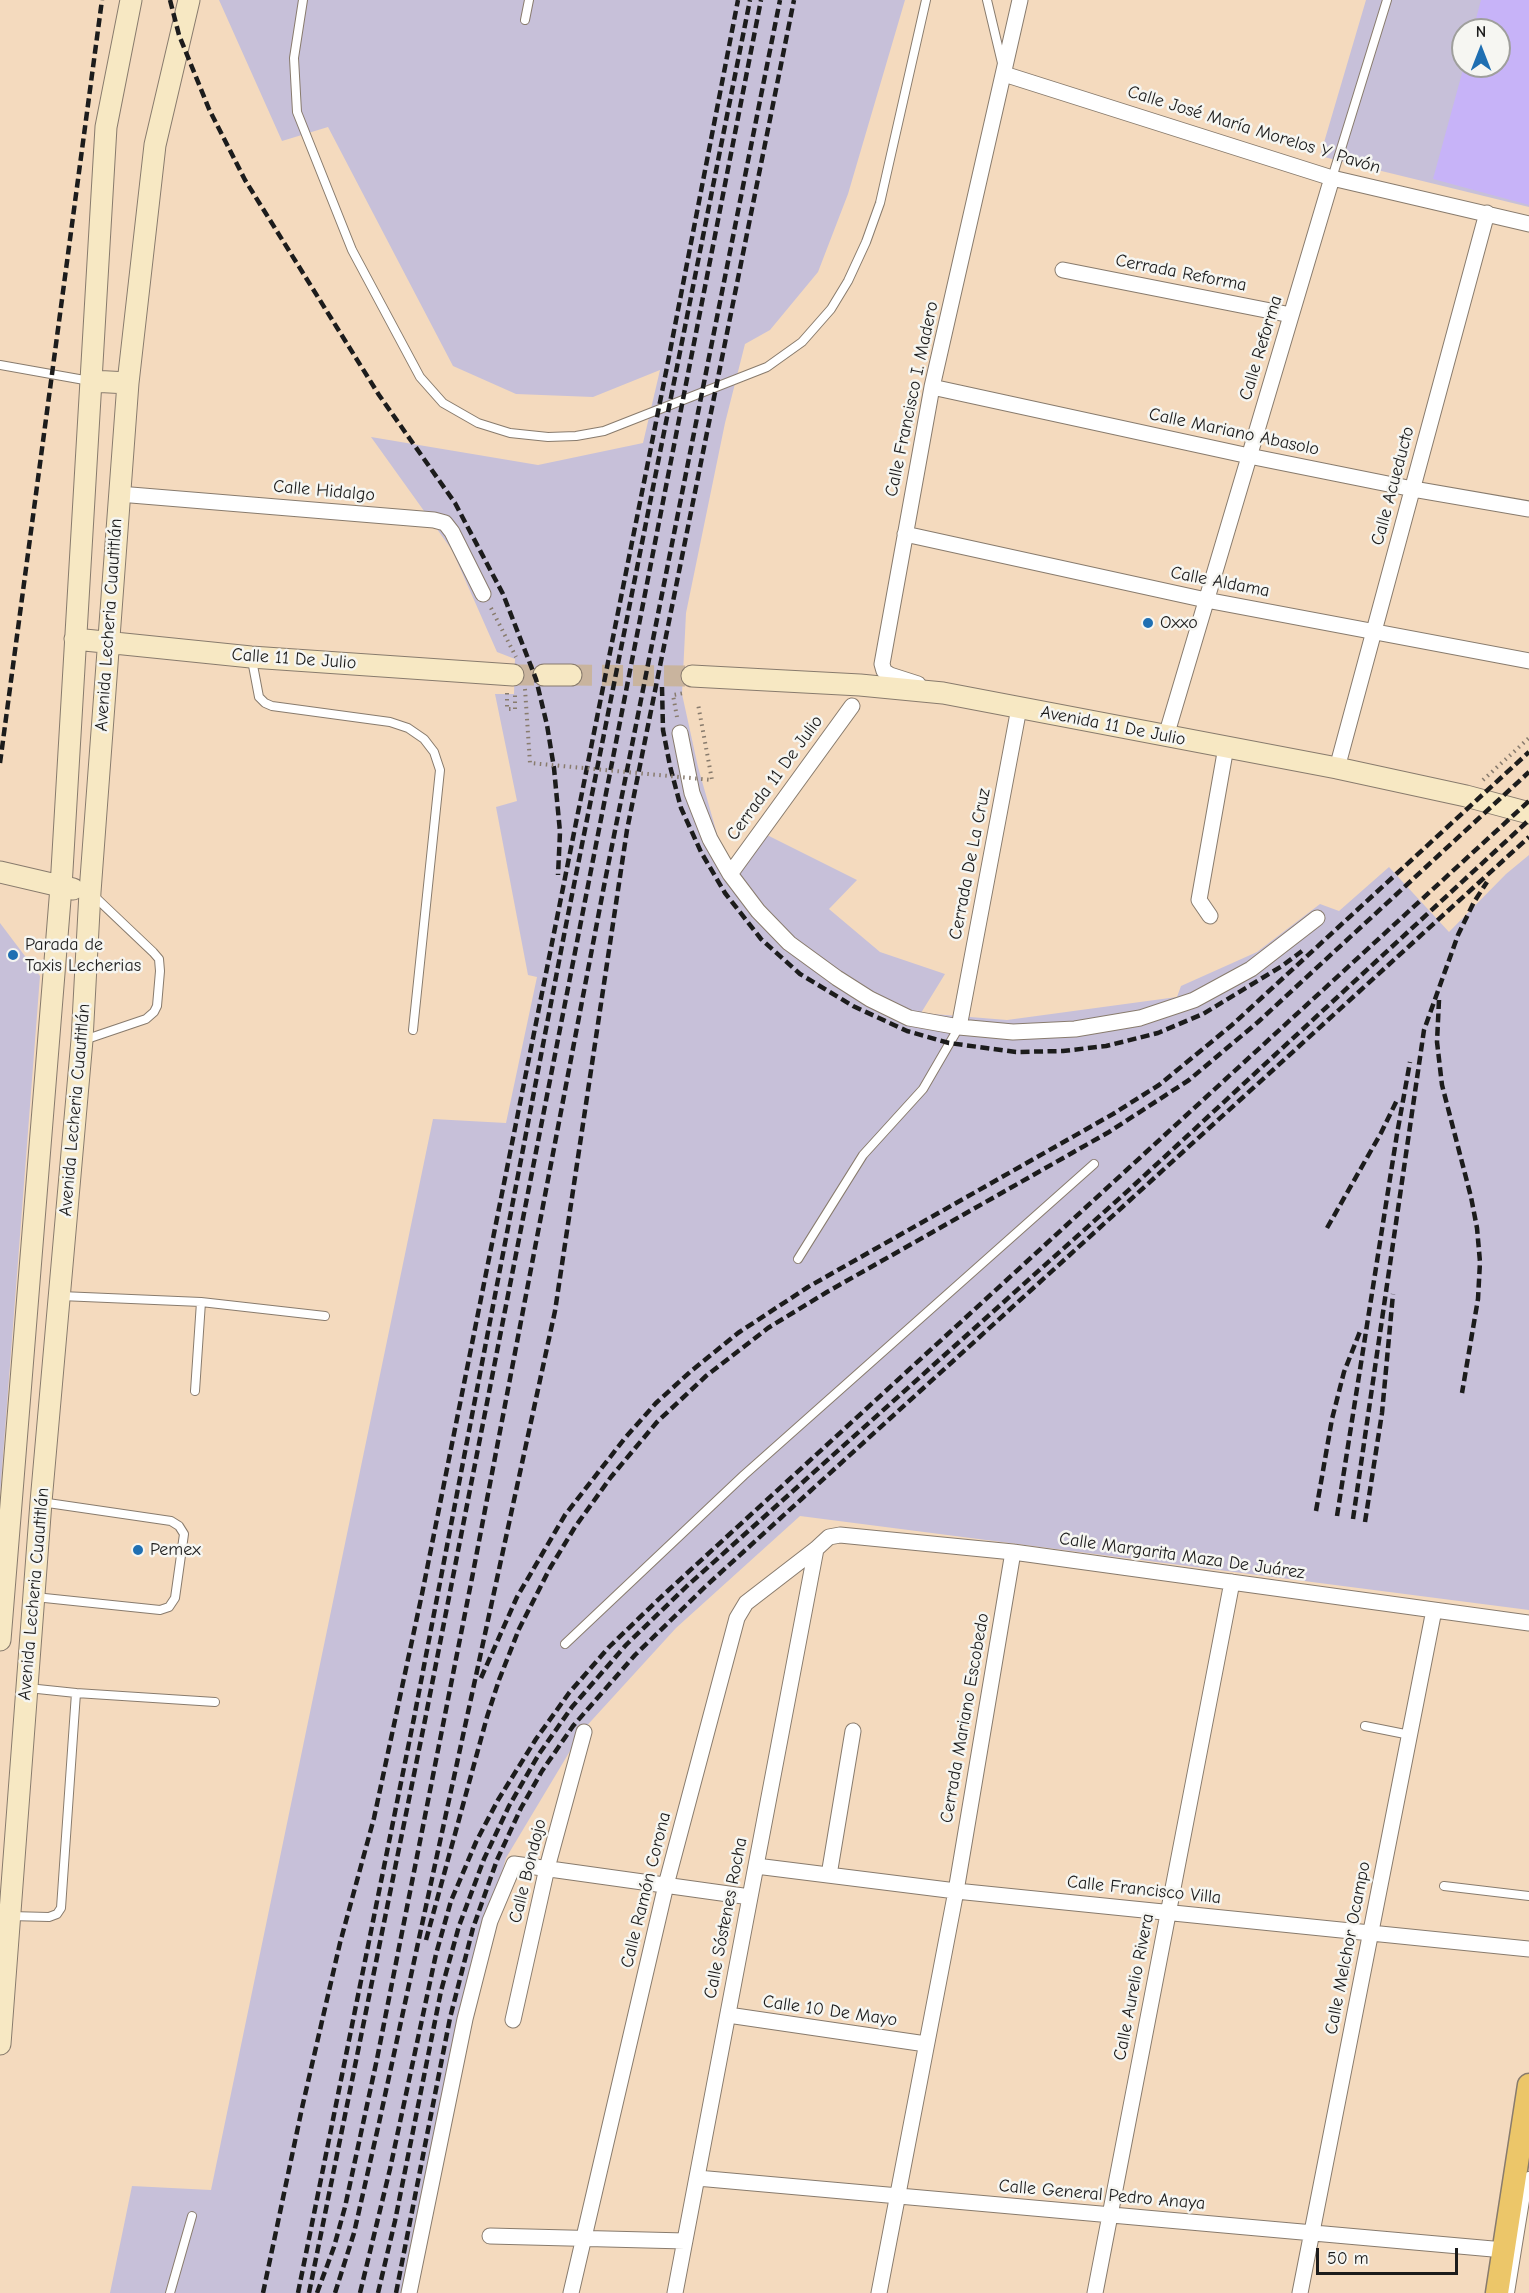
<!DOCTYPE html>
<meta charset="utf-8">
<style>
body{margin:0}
#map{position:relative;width:1529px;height:2293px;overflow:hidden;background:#f4dabe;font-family:"Comic Neue",sans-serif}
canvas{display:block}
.north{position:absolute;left:1451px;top:18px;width:60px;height:60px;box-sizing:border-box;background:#f6f6f2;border:2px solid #9f9f9c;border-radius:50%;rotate:0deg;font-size:16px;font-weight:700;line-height:24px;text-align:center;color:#1c1c1c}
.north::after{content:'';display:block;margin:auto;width:21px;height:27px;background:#1f6fb2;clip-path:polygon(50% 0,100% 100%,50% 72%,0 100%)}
.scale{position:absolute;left:1316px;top:2248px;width:142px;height:27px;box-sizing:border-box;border:3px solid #1c1c1c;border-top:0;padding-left:8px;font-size:18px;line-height:21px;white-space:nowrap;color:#1c1c1c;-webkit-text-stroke:4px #f6f6f2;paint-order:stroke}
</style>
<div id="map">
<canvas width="1529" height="2293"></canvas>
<div class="north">N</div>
<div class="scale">50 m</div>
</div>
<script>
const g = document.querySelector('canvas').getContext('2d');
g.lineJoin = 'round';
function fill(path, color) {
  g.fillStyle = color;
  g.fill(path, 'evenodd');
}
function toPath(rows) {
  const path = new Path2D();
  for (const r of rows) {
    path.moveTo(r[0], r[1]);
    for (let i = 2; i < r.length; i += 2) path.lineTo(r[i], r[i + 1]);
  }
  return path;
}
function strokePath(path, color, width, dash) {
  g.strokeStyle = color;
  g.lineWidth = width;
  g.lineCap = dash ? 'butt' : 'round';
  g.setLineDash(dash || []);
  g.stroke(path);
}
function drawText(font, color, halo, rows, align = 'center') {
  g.font = font + ' "Comic Neue",sans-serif';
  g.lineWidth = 5;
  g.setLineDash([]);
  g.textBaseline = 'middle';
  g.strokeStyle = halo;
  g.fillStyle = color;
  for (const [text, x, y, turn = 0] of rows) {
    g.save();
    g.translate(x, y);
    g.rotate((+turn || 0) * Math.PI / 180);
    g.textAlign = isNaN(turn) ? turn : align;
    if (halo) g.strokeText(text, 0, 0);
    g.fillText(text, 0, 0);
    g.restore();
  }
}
const industrial = toPath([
 [219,0,905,0,848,194,818,272,770,330,745,344,725,423,686,613,682,694,698,767,721,848,741,871,767,835,857,880,829,909,880,952,945,974,921,1013,1007,1020,1177,997,1181,986,1257,952,1320,904,1339,911,1389,867,1449,932,1506,874,1529,855,1529,1610,800,1516,676,1628,582,1731,506,1858,463,2007,409,2293,110,2293,132,2186,211,2190,433,1119,506,1123,537,977,528,975,496,807,517,801,495,694,514,694,515,659,497,652,452,550,371,437,538,465,643,443,660,370,593,397,516,394,453,366,328,127,282,141],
 [1366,0,1529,0,1529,207,1320,156],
 [1463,30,1499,30,1499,66,1463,66],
 [0,923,40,976,0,1495]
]);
const building = toPath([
 [1481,0,1529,0,1529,205,1433,179,1464,66,1499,66,1499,30,1473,30]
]);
const secondaryTunnel = toPath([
 [513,675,544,675],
 [571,675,692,676]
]);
const path = toPath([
 [491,608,516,657],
 [507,693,507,709,515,709,515,692],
 [677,717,673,695,684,693],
 [1483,780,1529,738]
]);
const lane = toPath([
 [303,0,294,58,297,112,352,250,420,377,443,403,478,423,510,433,548,437,576,436,604,431,767,367,802,342,831,309,848,281,866,242,880,203,926,0],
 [987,0,1002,63],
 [525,20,529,0],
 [1332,178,1387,0],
 [0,365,90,381],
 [252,660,259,697,265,703,272,706,390,722,408,728,424,739,434,752,440,770,413,1030],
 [84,1040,146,1019,154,1012,157,1006,160,971,159,959,153,952,93,895],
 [798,1259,863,1155,923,1089,959,1027],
 [61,1296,201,1302,325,1316],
 [195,1391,201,1302],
 [35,1597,160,1610,169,1607,175,1598,184,1534,179,1526,171,1521,41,1502],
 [565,1644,744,1475,1094,1164],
 [76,1693,215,1702],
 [1365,1726,1410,1735],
 [1444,1886,1529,1896],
 [10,1916,49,1917,57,1914,61,1908,76,1693,28,1688],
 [170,2293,192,2216],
 [1510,2293,1529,2176]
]);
const street = toPath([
 [1004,74,1332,178,1529,224],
 [1063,270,1291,315],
 [932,387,1249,456,1413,489,1529,509],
 [119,494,434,520,445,523,452,532,483,594],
 [905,534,1206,600,1529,661],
 [918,684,890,675,884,671,882,664,932,387,1020,0],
 [680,733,692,793,710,839,730,874,758,911,789,943,837,978,870,999,909,1018,959,1027,1013,1032,1075,1029,1140,1018,1194,1000,1251,969,1317,918],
 [1166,736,1332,178],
 [1337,768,1487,213],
 [730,874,852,706],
 [1210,916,1199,900,1226,747],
 [959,1027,1019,708],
 [756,1866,956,1891,1529,1949],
 [829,1875,853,1731],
 [728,2015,926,2044],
 [513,2020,547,1868,584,1732],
 [697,2178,1504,2250],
 [490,2236,685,2241],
 [409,2293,465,2019,490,1921,514,1864,750,1897],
 [571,2293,666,1885,737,1618,746,1603,816,1549,829,1537,840,1535,1013,1552,1529,1623],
 [675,2293,816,1549],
 [879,2293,956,1891,1013,1552],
 [1095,2293,1232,1582],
 [1300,2293,1434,1610]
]);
const secondary = toPath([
 [91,381,128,383],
 [75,639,251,657,513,675],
 [544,675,571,675],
 [692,676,860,685,943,693,1337,768,1466,796,1529,813],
 [0,872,73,889],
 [0,1640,61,887,106,127,131,0],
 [0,2044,41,1502,82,1040,90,892,128,383,155,145,189,0]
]);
const primary = toPath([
 [1497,2293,1529,2085]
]);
const rail = toPath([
 [170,0,179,35,209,109,245,180,379,395,455,503,503,594,536,679,547,725,554,768,560,832,558,875],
 [662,687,663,730,670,766,681,808,701,852,725,893,761,939,800,974,853,1006,907,1031,949,1043,1016,1052,1063,1051,1106,1046,1158,1033,1203,1014,1282,966,1302,951],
 [0,763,102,0],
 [1439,1000,1437,1042,1442,1085,1471,1197,1477,1228,1480,1262,1478,1299,1462,1393],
 [1327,1228,1381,1133,1398,1098],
 [1316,1511,1332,1419,1344,1372,1361,1329],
 [1337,1516,1397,1134,1410,1062],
 [1353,1519,1424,1030,1458,935,1474,902,1487,882],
 [1365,1522,1382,1413,1393,1294],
 [481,1678,517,1597,565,1515,625,1438,656,1403,690,1372,738,1333,808,1287,1113,1114,1159,1085,1232,1025,1529,752],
 [426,1940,487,1717,499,1680,519,1629,550,1568,575,1527,611,1477,657,1422,706,1376,768,1328,827,1292,1109,1132,1189,1080,1258,1022,1529,772],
 [263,2293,302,2108,340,1943,374,1818,422,1594,667,367,738,0],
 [298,2293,414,1718,565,930,750,0],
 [309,2293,425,1720,761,0],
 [317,2293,334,2247,345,2207,377,2059,472,1578,604,886,780,0],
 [335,2293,354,2233,379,2123,555,1311,627,830,794,0],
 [360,2293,390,2169,436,1954,451,1901,476,1842,498,1800,536,1739,569,1693,609,1647,661,1597,1529,801],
 [378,2293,395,2221,441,1991,459,1926,484,1859,509,1806,539,1754,572,1707,626,1645,687,1586,1132,1187,1529,820],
 [396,2293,450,2018,473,1928,497,1860,521,1808,542,1771,573,1726,635,1655,707,1585,1529,837]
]);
const pathBridge = toPath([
 [525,689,530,763,712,780,698,704]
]);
const markers = [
 [1148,623,6,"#1f6fb2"],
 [13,955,6,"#1f6fb2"],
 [138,1550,6,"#1f6fb2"]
];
const streetNames = [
 ["Calle José María Morelos Y Pavón",1254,130,17],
 ["Cerrada Reforma",1181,273,11],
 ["Calle Reforma",1261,348,-73],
 ["Calle Francisco I. Madero",912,399,-78],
 ["Calle Mariano Abasolo",1234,432,12],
 ["Calle Acueducto",1393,486,-75],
 ["Calle Hidalgo",324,491,5],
 ["Calle Aldama",1220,582,11],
 ["Avenida Lecheria Cuautitlán",109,625,-86],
 ["Calle 11 De Julio",294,659,4],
 ["Avenida 11 De Julio",1113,726,11],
 ["Cerrada 11 De Julio",775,778,-54],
 ["Cerrada De La Cruz",970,864,-79],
 ["Avenida Lecheria Cuautitlán",75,1110,-85],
 ["Calle Margarita Maza De Juárez",1182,1556,8],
 ["Avenida Lecheria Cuautitlán",34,1594,-85],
 ["Cerrada Mariano Escobedo",965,1718,-80],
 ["Calle Bondojo",528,1871,-76],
 ["Calle Ramón Corona",646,1890,-76],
 ["Calle Francisco Villa",1144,1890,6],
 ["Calle Sóstenes Rocha",726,1918,-79],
 ["Calle Melchor Ocampo",1348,1948,-79],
 ["Calle Aurelio Rivera",1134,1987,-79],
 ["Calle 10 De Mayo",830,2011,8],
 ["Calle General Pedro Anaya",1102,2195,5]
];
const poiNames = [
 ["Oxxo",1160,623],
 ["Parada de",25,945],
 ["Taxis Lecherias",25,966],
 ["Pemex",150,1550]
];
fill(industrial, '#c7c0d9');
fill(building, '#c7b3f8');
strokePath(secondaryTunnel, '#c9b49e', 21, [21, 10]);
strokePath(lane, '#887b6d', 10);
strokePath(street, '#887b6d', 17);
strokePath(secondary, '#887b6d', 23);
strokePath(primary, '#887b6d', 25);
strokePath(path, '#887b6d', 4, [1.5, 4.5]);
strokePath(lane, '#fff', 8);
strokePath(street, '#fff', 15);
strokePath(secondary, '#f7e8c3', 21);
strokePath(primary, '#ecc669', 22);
strokePath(rail, '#1c1c1c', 4.5, [9, 4.5]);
strokePath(pathBridge, '#887b6d', 4, [1.5, 4.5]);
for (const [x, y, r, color] of markers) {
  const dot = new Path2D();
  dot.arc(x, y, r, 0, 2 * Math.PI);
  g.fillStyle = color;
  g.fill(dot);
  strokePath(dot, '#f6f6f2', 2);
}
drawText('18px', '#1c1c1c', '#f6f6f2', streetNames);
drawText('18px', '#1c1c1c', '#f6f6f2', poiNames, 'left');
</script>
